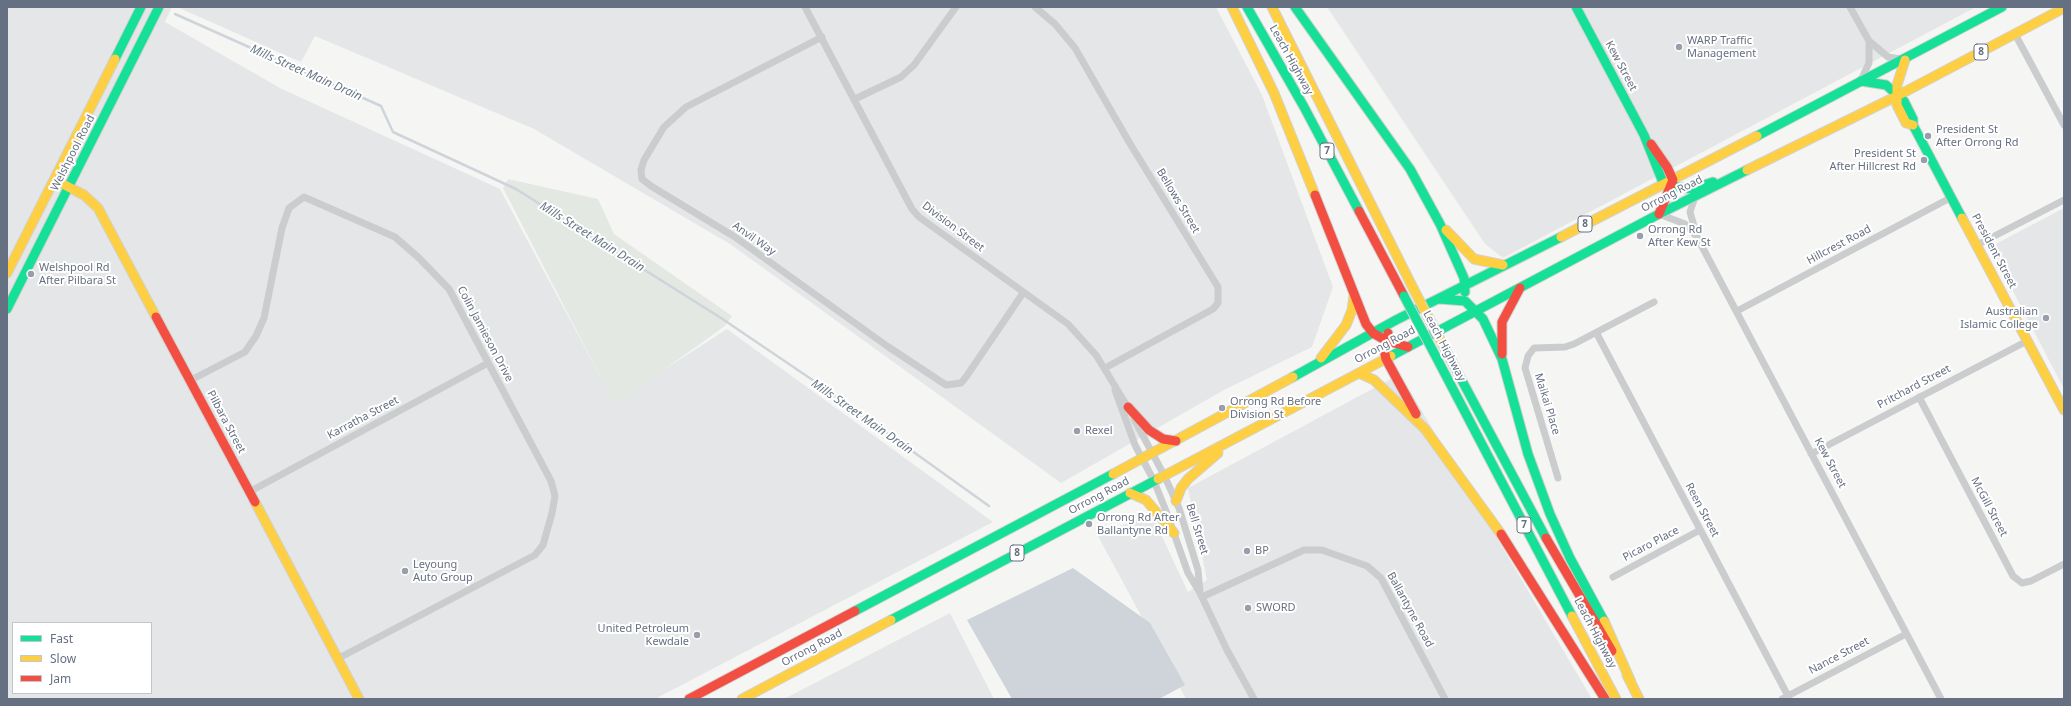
<!DOCTYPE html>
<style>
body{margin:0}
#map{position:relative;width:2071px;height:706px;overflow:hidden;background:#f5f6f4;font-family:"Noto Sans",sans-serif}
canvas{display:block}
.frame{position:absolute;inset:0;border:8px solid #667083;pointer-events:none}
.legend{position:absolute;left:12px;top:622px;width:140px;height:72px;box-sizing:border-box;background:#fff;border:1px solid #c2c6cd;margin:0;padding:5px 7px;list-style:none;font-size:12px;color:#667083}
.legend li{display:flex;align-items:center;gap:8px;height:20px}
.legend b{width:20px;border:1px solid #c2c6cd}
</style>
<div id="map">
<canvas width="2071" height="706"></canvas>
<div class="frame"></div>
<ul class="legend">
<li><b style="height:5px;background:#16e098"></b>Fast</li>
<li><b style="height:5px;background:#ffcf43"></b>Slow</li>
<li><b style="height:5px;background:#f24e42"></b>Jam</li>
</ul>
</div>
<script>
const g = document.querySelector('canvas').getContext('2d');
g.lineJoin = 'round';
function fill(path, color) {
  g.fillStyle = color;
  g.fill(path, 'evenodd');
}
function toPath(rows) {
  const path = new Path2D();
  for (const r of rows) {
    path.moveTo(r[0], r[1]);
    for (let i = 2; i < r.length; i += 2) path.lineTo(r[i], r[i + 1]);
  }
  return path;
}
function strokePath(path, color, width, dash) {
  g.strokeStyle = color;
  g.lineWidth = width;
  g.lineCap = dash ? 'butt' : 'round';
  g.setLineDash(dash || []);
  g.stroke(path);
}
function drawText(font, color, halo, rows, align = 'center') {
  g.font = font + ' "Noto Sans",sans-serif';
  g.lineWidth = 4;
  g.setLineDash([]);
  g.textBaseline = 'middle';
  g.strokeStyle = halo;
  g.fillStyle = color;
  for (const [text, x, y, turn = 0] of rows) {
    g.save();
    g.translate(x, y);
    g.rotate((+turn || 0) * Math.PI / 180);
    g.textAlign = isNaN(turn) ? turn : align;
    if (halo) g.strokeText(text, 0, 0);
    g.fillText(text, 0, 0);
    g.restore();
  }
}
const built = toPath([
 [7,7,172,7,165,22,280,88,500,189,614,402,727,329,993,522,655,699,7,699],
 [13,623,151,623,151,693,13,693],
 [177,7,1216,7,1262,95,1333,287,1312,347,1224,390,1061,483,730,244,534,129,315,36,301,62],
 [1327,7,1976,7,1503,258,1485,244],
 [2064,208,2064,389,1990,247],
 [1400,374,1592,699,1186,699,1098,536,1151,513,1188,592,1207,580,1188,488],
 [950,613,994,699,784,699]
]);
const green = toPath([
 [508,179,598,199,614,234,732,316,725,326,615,405,503,188]
]);
const water = toPath([
 [1073,568,1150,623,1185,685,1159,699,1012,699,967,620]
]);
const stream = toPath([
 [175,14,381,106,393,132,516,189,721,318,817,383,989,506]
]);
const street = toPath([
 [805,7,912,209,919,217,1068,324,1096,355,1129,409],
 [1035,7,1055,24,1075,48,1129,142,1218,287,1218,303,1213,309,1105,368],
 [1850,7,1869,41,1869,63,1861,80],
 [2015,34,2064,125],
 [822,37,686,107,664,127,644,160,641,170,642,179,651,186,735,237,887,346,946,385,961,383,966,377,1023,293],
 [1869,41,1888,57,1901,59],
 [855,99,901,77,914,65,956,7],
 [1695,197,1690,212,1696,233],
 [1659,214,1685,224,1697,237,1941,699],
 [1977,245,2064,200],
 [1737,311,1952,197],
 [1597,334,1788,696],
 [191,380,245,352,256,336,264,318,282,228,289,208,304,197,395,237,419,258,449,289,551,481,555,496,552,513,543,545,535,555,337,659],
 [1115,390,1135,445,1154,481,1166,511,1188,573,1200,593,1227,650,1254,699],
 [1919,397,2013,576,2022,583,2031,581,2064,564],
 [1134,419,1164,475,1179,508,1198,570,1200,593],
 [1811,454,2027,341],
 [1558,478,1525,368,1528,356,1534,348,1565,347,1574,344,1654,302],
 [249,492,488,363],
 [1613,577,1700,530],
 [1202,597,1304,550,1322,550,1367,566,1381,578,1445,699],
 [1782,699,1906,634]
]);
const fast = toPath([
 [1247,7,1304,107,1359,211],
 [1295,7,1410,169,1440,224,1464,278,1465,292],
 [1576,7,1644,135,1664,185,1692,189,1713,182],
 [115,59,141,7],
 [1861,81,1886,85,1904,101,1913,119,1913,125,1962,218],
 [1757,136,2002,7],
 [1439,299,1465,301,1483,319,1502,359,1528,454,1550,514,1570,558,1604,621],
 [7,309,159,7],
 [1443,345,1546,538],
 [1433,351,1572,616],
 [1391,356,1659,214,1747,170],
 [1293,377,1396,320,1561,237],
 [855,611,1113,474],
 [891,620,1158,479]
]);
const slow = toPath([
 [1232,7,1274,93,1315,195],
 [1272,7,1414,290],
 [1905,60,1897,85,1897,105,1906,123,1913,125],
 [1747,170,1897,96,2064,8],
 [55,180,84,195,98,208,156,317],
 [1962,218,2064,410],
 [1446,230,1474,259,1503,265],
 [1561,237,1757,136],
 [7,273,115,59],
 [1321,358,1346,325,1352,310,1354,296],
 [1359,373,1374,380,1425,429,1501,534],
 [1113,474,1293,377],
 [1158,479,1391,356],
 [1130,493,1146,500,1174,533],
 [1176,501,1181,488,1188,479,1218,453],
 [255,502,359,699],
 [1572,616,1616,699],
 [1604,621,1631,682],
 [1627,675,1639,699],
 [742,699,891,620]
]);
const jam = toPath([
 [1651,144,1667,167,1673,180,1659,214],
 [1315,195,1366,324,1373,333,1385,340,1408,347],
 [1359,211,1404,296],
 [156,317,255,502],
 [1388,333,1384,349,1386,359,1416,414],
 [1502,354,1502,322,1520,288],
 [1128,407,1149,430,1163,439,1176,441],
 [1501,534,1605,699],
 [1546,538,1612,651],
 [689,699,855,611]
]);
const fastBridge = toPath([
 [1404,296,1433,351]
]);
const slowBridge = toPath([
 [1414,290,1443,345]
]);
const markers = [
 [1679,47,4,"#989fab"],
 [1928,136,4,"#989fab"],
 [1924,160,4,"#989fab"],
 [1640,236,4,"#989fab"],
 [31,274,4,"#989fab"],
 [2046,318,4,"#989fab"],
 [1222,408,4,"#989fab"],
 [1077,431,4,"#989fab"],
 [1089,524,4,"#989fab"],
 [1247,551,4,"#989fab"],
 [405,571,4,"#989fab"],
 [1248,608,4,"#989fab"],
 [697,635,4,"#989fab"]
];
const shields = [
 [1981,52,14],
 [1327,151,14],
 [1585,224,14],
 [1524,525,14],
 [1017,553,14]
];
const shieldNames = [
 ["8",1981,52],
 ["7",1327,151],
 ["8",1585,224],
 ["7",1524,525],
 ["8",1017,553]
];
const poiNames = [
 ["WARP Traffic",1687,41],
 ["Management",1687,54],
 ["President St",1936,130],
 ["After Orrong Rd",1936,143],
 ["President St",1916,154,"right"],
 ["After Hillcrest Rd",1916,167,"right"],
 ["Orrong Rd",1648,230],
 ["After Kew St",1648,243],
 ["Welshpool Rd",39,268],
 ["After Pilbara St",39,281],
 ["Australian",2038,312,"right"],
 ["Islamic College",2038,325,"right"],
 ["Orrong Rd Before",1230,402],
 ["Division St",1230,415],
 ["Rexel",1085,431],
 ["Orrong Rd After",1097,518],
 ["Ballantyne Rd",1097,531],
 ["BP",1255,551],
 ["Leyoung",413,565],
 ["Auto Group",413,578],
 ["SWORD",1256,608],
 ["United Petroleum",689,629,"right"],
 ["Kewdale",689,642,"right"]
];
const streetNames = [
 ["Leach Highway",1291,60,61],
 ["Kew Street",1621,66,62],
 ["Welshpool Road",73,153,-63],
 ["Orrong Road",1672,194,-27],
 ["Bellows Street",1178,201,59],
 ["Division Street",953,227,37],
 ["Anvil Way",754,239,35],
 ["Hillcrest Road",1839,245,-28],
 ["President Street",1994,251,62],
 ["Colin Jamieson Drive",485,334,62],
 ["Orrong Road",1385,345,-28],
 ["Leach Highway",1444,346,62],
 ["Pritchard Street",1914,387,-28],
 ["Maikai Place",1547,404,73],
 ["Karratha Street",363,418,-28],
 ["Pilbara Street",226,422,62],
 ["Kew Street",1830,463,62],
 ["Orrong Road",1099,496,-28],
 ["McGill Street",1989,507,62],
 ["Reen Street",1702,510,62],
 ["Bell Street",1197,529,73],
 ["Picaro Place",1651,544,-28],
 ["Ballantyne Road",1410,610,61],
 ["Leach Highway",1595,633,62],
 ["Orrong Road",812,648,-28],
 ["Nance Street",1839,656,-28]
];
const waterNames = [
 ["Mills Street Main Drain",306,73,24],
 ["Mills Street Main Drain",592,237,32],
 ["Mills Street Main Drain",862,417,35]
];
fill(built, '#e5e6e7');
fill(green, '#e4e8e3');
fill(water, '#ced4d9');
strokePath(stream, '#ced4d9', 2.5);
strokePath(fast, '#d1d2d2', 11);
strokePath(slow, '#d1d2d2', 11);
strokePath(jam, '#d1d2d2', 11);
strokePath(street, '#cbccce', 7);
strokePath(fast, '#16e098', 9);
strokePath(slow, '#ffcf43', 9);
strokePath(jam, '#f24e42', 9);
strokePath(fastBridge, '#d1d2d2', 11, []);
strokePath(slowBridge, '#d1d2d2', 11, []);
strokePath(fastBridge, '#16e098', 9);
strokePath(slowBridge, '#ffcf43', 9);
for (const [x, y, r, color] of markers) {
  const dot = new Path2D();
  dot.arc(x, y, r, 0, 2 * Math.PI);
  g.fillStyle = color;
  g.fill(dot);
  strokePath(dot, '#fff', 1.5);
}
for (const [x, y, w] of shields) {
  const box = new Path2D();
  box.roundRect(x - w / 2, y - 8, w, 16, 3);
  g.fillStyle = '#fff';
  g.fill(box);
  strokePath(box, '#667083', 1);
}
drawText('bold 10px', '#667083', null, shieldNames);
drawText('11px', '#667083', '#fff', poiNames, 'left');
drawText('11px', '#667083', '#fff', streetNames);
drawText('italic 12px', '#677786', '#fff', waterNames);
</script>
